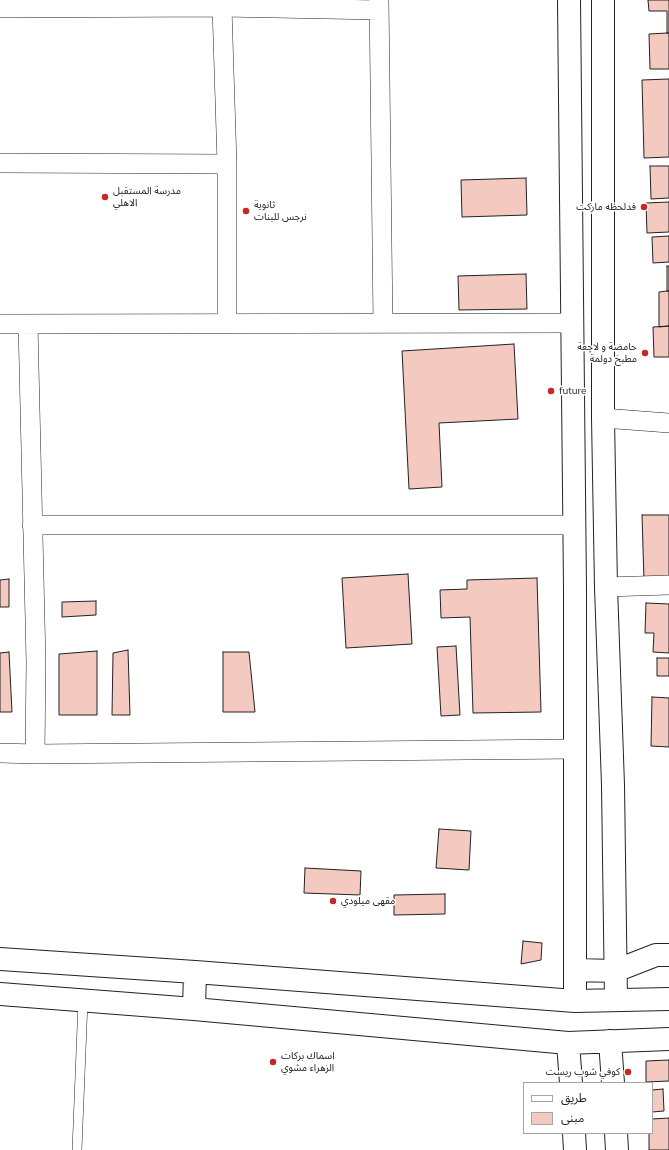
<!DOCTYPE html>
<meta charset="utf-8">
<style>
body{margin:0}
#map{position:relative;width:669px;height:1150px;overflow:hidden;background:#fff;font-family:Mulish,"Noto Sans Arabic",sans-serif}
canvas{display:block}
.legend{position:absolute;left:523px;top:1082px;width:130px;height:52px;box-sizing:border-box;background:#fff;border:1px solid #a7a7a7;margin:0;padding:5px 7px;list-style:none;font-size:12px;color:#222}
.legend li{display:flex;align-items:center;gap:8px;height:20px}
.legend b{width:20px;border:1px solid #a7a7a7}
</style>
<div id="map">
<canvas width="669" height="1150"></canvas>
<ul class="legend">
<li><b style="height:5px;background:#fff"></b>طريق</li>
<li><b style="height:11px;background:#f3c9c0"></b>مبنى</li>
</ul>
</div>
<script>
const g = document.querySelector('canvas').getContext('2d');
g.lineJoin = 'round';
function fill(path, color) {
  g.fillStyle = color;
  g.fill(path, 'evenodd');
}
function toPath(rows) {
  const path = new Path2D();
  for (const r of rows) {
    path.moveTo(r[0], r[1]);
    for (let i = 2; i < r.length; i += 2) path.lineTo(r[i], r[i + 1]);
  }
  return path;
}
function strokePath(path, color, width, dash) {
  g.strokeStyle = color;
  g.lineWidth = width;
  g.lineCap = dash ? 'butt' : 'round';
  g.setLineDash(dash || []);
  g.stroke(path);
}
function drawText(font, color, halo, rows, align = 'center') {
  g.font = font + ' Mulish,"Noto Sans Arabic",sans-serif';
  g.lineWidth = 3;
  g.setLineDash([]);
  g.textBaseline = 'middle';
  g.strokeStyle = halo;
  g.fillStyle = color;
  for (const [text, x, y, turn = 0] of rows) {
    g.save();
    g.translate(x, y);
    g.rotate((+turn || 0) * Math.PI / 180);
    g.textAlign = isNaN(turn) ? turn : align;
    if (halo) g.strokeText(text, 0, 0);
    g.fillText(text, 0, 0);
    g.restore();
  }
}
const building = toPath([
 [648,0,669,0,669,33,667,33,667,11,649,11,648,0],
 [667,33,669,33,669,69,650,69,649,34,667,33],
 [669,79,669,157,644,158,642,80,669,79],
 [650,166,669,166,669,198,651,199,650,166],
 [526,178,527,215,462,217,461,180,526,178],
 [669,202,669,232,647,233,646,203,669,202],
 [669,236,669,262,653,263,652,237,669,236],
 [667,266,669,266,669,291,667,291,667,266],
 [526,274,527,309,459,310,458,276,526,274],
 [667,291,669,291,669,326,659,327,659,292,667,291],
 [669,326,669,357,654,357,653,327,669,326],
 [514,344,518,419,439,423,442,487,409,489,402,351,514,344],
 [642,515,669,515,669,581,644,581,642,515],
 [408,574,412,644,346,648,342,578,408,574],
 [537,578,541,712,473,713,470,617,441,618,440,590,467,589,467,580,537,578],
 [9,579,9,607,0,607,0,580,9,579],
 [96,601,96,615,62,617,62,602,96,601],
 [646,603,669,604,669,653,653,652,654,633,645,633,646,603],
 [456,646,460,715,441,716,437,647,456,646],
 [128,650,130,715,112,715,113,653,128,650],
 [97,651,97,715,59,715,59,654,97,651],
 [9,652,12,712,0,712,0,653,9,652],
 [223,652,249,652,255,712,223,712,223,652],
 [657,658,669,658,669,676,657,676,657,658],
 [652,697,669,698,669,747,651,746,652,697],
 [439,829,471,831,469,870,436,868,439,829],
 [305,868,361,871,360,895,304,893,305,868],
 [445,894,445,914,394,915,394,895,445,894],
 [523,941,542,943,541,960,521,964,523,941],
 [669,1060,669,1081,646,1082,646,1061,669,1060],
 [663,1089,664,1111,652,1112,652,1090,663,1089],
 [669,1118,669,1150,649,1150,649,1133,652,1133,652,1119,669,1118]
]);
const lane = toPath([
 [77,1150,83,1001]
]);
const street = toPath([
 [379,0,383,323],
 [222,7,227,164,227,323],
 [0,8,222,7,379,10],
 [0,163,227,164],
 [0,324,572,323],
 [28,324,36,662,35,754],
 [603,418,669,423],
 [32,525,574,525],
 [606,587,669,585],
 [0,753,35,754,575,749]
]);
const secondary = toPath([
 [569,0,575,588,575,1001],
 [603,0,603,418,606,587,613,785,616,1000],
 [0,959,195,972,575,1001,669,999],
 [576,970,615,971,656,955,669,955],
 [0,994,194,1009,568,1043,669,1039],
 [194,1009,195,972],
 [610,1041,613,1083],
 [568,1043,571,1083],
 [574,1133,575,1150],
 [616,1133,617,1150]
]);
const markers = [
 [105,197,4,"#c62828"],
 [644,207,4,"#c62828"],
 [246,211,4,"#c62828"],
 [645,353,4,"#c62828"],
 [551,391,4,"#c62828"],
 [333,901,4,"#c62828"],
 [273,1062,4,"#c62828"],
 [628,1072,4,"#c62828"]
];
const poiNames = [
 ["مدرسة المستقبل",113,191],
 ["الاهلي",113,203],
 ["ثانوية",254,205],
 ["نرجس للبنات",254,217],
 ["فدلحظه ماركت",636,207,"right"],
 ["حامضة و لاچعة",637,347,"right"],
 ["مطبخ دولمة",637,359,"right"],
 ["future",559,391],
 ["مقهى ميلودي",341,901],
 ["اسماك بركات",281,1056],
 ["الزهراء مشوي",281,1068],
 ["كوفي شوب ريست",620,1072,"right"]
];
fill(building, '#f3c9c0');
strokePath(building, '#222', 1);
strokePath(lane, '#222', 10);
strokePath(street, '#222', 20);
strokePath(secondary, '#222', 24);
strokePath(lane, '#fff', 9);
strokePath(street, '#fff', 19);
strokePath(secondary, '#fff', 22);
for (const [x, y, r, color] of markers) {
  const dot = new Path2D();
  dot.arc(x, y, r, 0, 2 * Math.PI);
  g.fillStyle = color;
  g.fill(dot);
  strokePath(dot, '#fff', 1.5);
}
drawText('10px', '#222', '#fff', poiNames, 'left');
</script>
